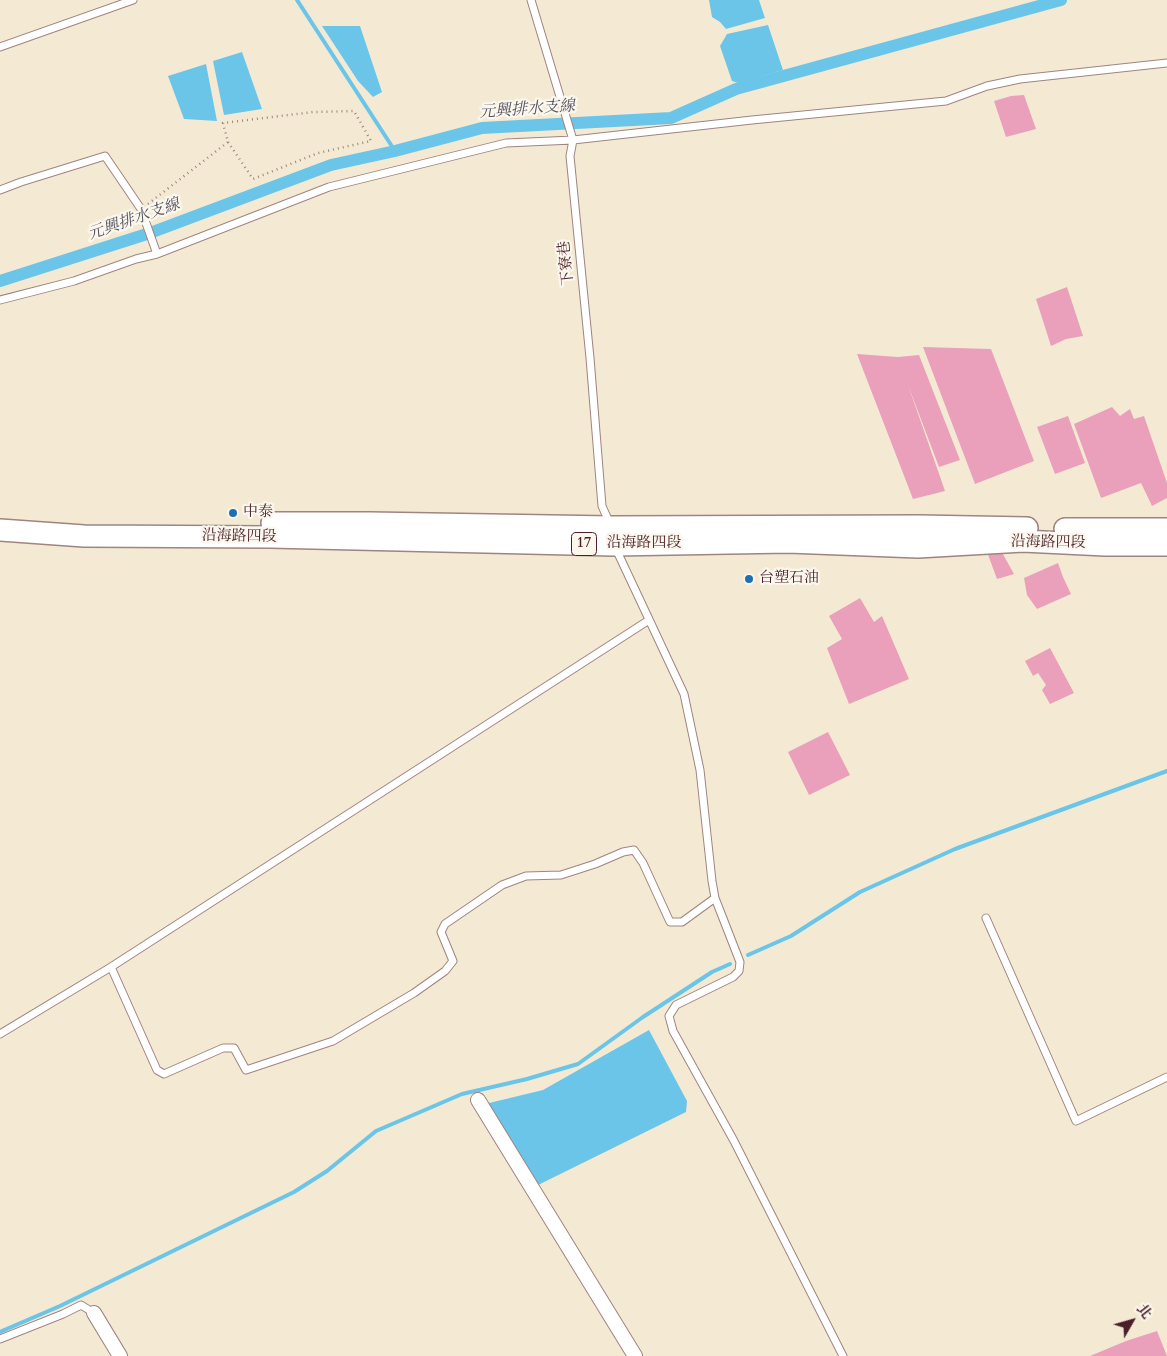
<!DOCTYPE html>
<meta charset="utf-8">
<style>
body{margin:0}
#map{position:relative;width:1167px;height:1356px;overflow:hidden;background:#f4ead4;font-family:Cardo,"Noto Serif TC",serif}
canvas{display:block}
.north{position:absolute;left:1107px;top:1296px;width:50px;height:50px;-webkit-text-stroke:4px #fbf7ec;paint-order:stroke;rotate:52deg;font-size:14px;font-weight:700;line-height:20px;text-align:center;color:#4a1f2b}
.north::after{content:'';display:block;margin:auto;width:18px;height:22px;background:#4a1f2b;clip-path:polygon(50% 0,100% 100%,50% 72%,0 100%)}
</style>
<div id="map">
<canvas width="1167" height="1356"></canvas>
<div class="north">北</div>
</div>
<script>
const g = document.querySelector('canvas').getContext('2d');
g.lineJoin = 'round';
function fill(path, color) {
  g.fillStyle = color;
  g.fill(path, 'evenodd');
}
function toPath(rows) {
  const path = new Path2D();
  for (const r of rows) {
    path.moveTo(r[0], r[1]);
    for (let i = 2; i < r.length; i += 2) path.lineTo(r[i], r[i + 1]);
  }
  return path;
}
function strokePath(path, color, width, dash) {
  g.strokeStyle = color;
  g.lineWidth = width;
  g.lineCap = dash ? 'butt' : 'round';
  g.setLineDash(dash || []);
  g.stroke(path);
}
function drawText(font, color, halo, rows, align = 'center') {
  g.font = font + ' Cardo,"Noto Serif TC",serif';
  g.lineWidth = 4.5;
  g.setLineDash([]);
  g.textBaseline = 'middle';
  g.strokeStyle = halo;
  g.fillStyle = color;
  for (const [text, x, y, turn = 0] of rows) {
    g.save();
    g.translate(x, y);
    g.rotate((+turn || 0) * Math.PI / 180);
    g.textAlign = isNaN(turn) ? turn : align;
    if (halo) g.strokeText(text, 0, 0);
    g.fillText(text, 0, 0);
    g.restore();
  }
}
const water = toPath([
 [709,0,759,0,765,18,726,29,720,22,712,17],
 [768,25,783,70,738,83,732,81,720,46,727,34],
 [322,26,360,26,382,92,373,97,358,81],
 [242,52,262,109,224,115,213,61],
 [206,64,217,121,184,119,168,76],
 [649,1030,687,1101,686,1112,532,1188,485,1104,543,1090]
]);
const stream = toPath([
 [297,0,395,151],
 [748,955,791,936,860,892,955,849,1167,771],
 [0,1332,60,1306,294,1192,327,1171,376,1131,462,1094,527,1079,578,1064,643,1017,712,972,730,964]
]);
const canal = toPath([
 [0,281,150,233,331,165,395,151,482,128,671,118,736,89,1061,0]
]);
const building = toPath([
 [1024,95,1036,129,1006,137,994,101,1011,96],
 [1067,287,1083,336,1066,339,1051,346,1036,299],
 [923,347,991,349,1034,461,975,484],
 [857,354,898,357,919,355,960,460,939,467,908,385,945,491,913,499],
 [1112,407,1120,416,1130,409,1134,419,1144,416,1167,483,1167,498,1152,506,1141,483,1101,498,1074,424],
 [1068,416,1085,463,1055,474,1037,427],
 [999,547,1014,574,997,579,987,552],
 [1058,563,1063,577,1071,594,1037,609,1027,595,1024,578],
 [860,598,874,622,882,616,909,679,849,704,827,648,842,639,829,616],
 [1050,648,1074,693,1050,704,1042,690,1046,685,1038,673,1033,676,1025,661],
 [828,732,850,775,809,795,788,752],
 [1157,1331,1167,1356,1090,1356,1126,1341]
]);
const path = toPath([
 [148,204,228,142,223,123,313,112,354,111,371,141,318,153,253,179,228,142]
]);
const service = toPath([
 [531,0,573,140,570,156,590,358,602,506,610,524],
 [0,47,133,0],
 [0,190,21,182,105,156,141,209,157,254],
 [0,300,74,281,136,259,157,254,329,187,506,143,573,140,752,120,946,101,987,86,1020,79,1167,63],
 [616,549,684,694,700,770,712,881,715,898,740,962,739,971,733,977,676,1005,669,1016,673,1031,734,1141,843,1356],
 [986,918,1076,1121,1167,1077],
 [111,967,157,1070,164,1074,223,1048,234,1048,246,1070,333,1041,414,993,445,971,453,961,441,932,445,924,502,885,526,876,561,875,595,864,623,852,634,850,643,863,670,922,682,922,715,898],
 [0,1034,111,967,649,620],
 [0,1339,63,1314,81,1305,94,1313]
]);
const minor = toPath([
 [478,1100,635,1356],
 [94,1313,120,1356]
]);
const primary = toPath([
 [272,523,370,523,611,527,919,526,1027,528],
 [1065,529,1167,529],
 [0,530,84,536,270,537,614,545,788,542,918,547,1023,541,1105,545,1167,545]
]);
const markers = [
 [233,513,5,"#1f6fb2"],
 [749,579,5,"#1f6fb2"]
];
const shields = [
 [584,544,25]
];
const shieldNames = [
 ["17",584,544]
];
const streetNames = [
 ["下寮巷",567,263,-96],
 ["沿海路四段",239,537,1],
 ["沿海路四段",1048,543,1],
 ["沿海路四段",644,544]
];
const poiNames = [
 ["中泰",243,513],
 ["台塑石油",759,579]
];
const waterNames = [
 ["元興排水支線",527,110,-4],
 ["元興排水支線",134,220,-19]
];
fill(water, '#6bc5e8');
strokePath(stream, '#6bc5e8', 4);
strokePath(canal, '#6bc5e8', 12);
fill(building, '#eaa0bb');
strokePath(service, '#9f8480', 9);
strokePath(minor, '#9f8480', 16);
strokePath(primary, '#9f8480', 24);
strokePath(path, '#9f8480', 2.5, [1, 4]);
strokePath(service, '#fff', 7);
strokePath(minor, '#fff', 14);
strokePath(primary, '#fff', 21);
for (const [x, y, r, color] of markers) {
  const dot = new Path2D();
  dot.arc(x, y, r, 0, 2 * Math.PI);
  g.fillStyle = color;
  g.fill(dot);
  strokePath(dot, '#fbf7ec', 2);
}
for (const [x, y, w] of shields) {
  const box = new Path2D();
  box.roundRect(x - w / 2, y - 11.5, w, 23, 4);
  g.fillStyle = '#fbf7ec';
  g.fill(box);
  strokePath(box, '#4a1f2b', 1);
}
drawText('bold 14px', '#4a1f2b', null, shieldNames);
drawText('15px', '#4a1f2b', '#fbf7ec', streetNames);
drawText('15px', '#4a1f2b', '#fbf7ec', poiNames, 'left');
drawText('italic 16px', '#545164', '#fbf7ec', waterNames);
</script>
